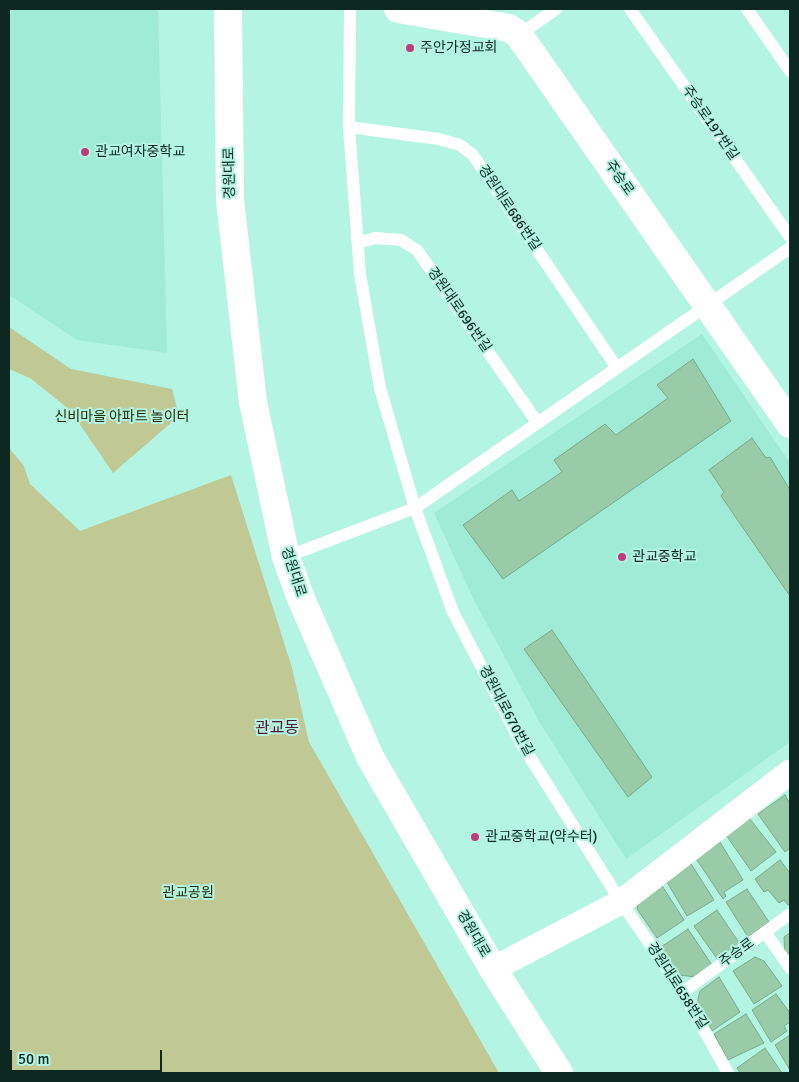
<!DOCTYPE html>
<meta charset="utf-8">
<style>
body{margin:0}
#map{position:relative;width:799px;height:1082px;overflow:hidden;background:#b3f5e2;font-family:Signika,sans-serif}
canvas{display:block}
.frame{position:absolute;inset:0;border:10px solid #0d2821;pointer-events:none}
.scale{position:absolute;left:10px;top:1050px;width:152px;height:22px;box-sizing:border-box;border:2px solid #0d2821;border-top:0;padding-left:6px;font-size:15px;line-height:18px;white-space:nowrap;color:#0d2821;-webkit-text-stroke:4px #b3f5e2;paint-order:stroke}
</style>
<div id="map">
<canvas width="799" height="1082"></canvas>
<div class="frame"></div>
<div class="scale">50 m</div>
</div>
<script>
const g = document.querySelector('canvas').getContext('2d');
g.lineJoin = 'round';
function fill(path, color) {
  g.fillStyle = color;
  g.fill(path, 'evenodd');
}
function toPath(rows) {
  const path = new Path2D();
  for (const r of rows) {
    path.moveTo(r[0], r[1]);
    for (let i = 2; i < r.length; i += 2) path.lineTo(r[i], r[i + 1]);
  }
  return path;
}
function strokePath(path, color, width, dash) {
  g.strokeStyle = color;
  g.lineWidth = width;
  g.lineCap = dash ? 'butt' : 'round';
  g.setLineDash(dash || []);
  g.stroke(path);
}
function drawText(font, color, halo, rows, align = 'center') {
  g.font = font + ' Signika,"Noto Sans KR",sans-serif';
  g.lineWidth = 4;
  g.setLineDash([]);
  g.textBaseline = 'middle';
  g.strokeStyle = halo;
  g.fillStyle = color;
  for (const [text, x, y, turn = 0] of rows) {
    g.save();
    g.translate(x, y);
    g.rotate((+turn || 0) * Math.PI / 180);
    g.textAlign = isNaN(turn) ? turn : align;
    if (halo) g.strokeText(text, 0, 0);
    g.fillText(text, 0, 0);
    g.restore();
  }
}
const built = toPath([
 [9,9,158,9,167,353,77,340,9,295],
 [702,334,790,463,790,742,626,859,540,723,474,600,434,513]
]);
const green = toPath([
 [9,327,71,369,172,389,179,416,113,473,70,410,30,378,9,369],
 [9,448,24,466,30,484,80,531,231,475,292,668,309,742,499,1073,9,1073]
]);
const building = toPath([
 [693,359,731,421,503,579,463,525,512,490,519,501,562,472,554,460,605,424,616,435,668,398,657,385,693,359],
 [752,438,766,458,770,457,790,490,790,596,721,496,724,492,709,470,752,438],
 [552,630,652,777,628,797,524,649,552,630],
 [785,795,790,804,790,848,785,852,758,814,785,795],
 [749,818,776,852,751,871,724,832,749,818],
 [717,837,743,880,724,892,726,896,723,899,693,854,717,837],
 [688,859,714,900,687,916,664,877,688,859],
 [780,860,790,873,790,903,788,905,784,900,779,903,768,890,764,892,755,879,780,860],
 [659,881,684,920,657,938,637,909,640,894,659,881],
 [747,889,769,922,748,937,726,902,747,889],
 [717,910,740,944,718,960,694,926,717,910],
 [688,929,712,965,695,977,679,975,661,947,688,929],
 [790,933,790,961,785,954,784,937,790,933],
 [755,957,764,961,782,986,754,1004,733,971,755,957],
 [719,977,740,1012,712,1031,698,1004,698,999,700,991,719,977],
 [776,994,790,1013,790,1022,784,1026,787,1031,771,1042,752,1010,776,994],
 [746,1014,764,1043,728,1060,714,1034,746,1014],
 [790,1035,790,1070,775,1045,790,1035],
 [765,1048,782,1073,740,1073,737,1068,765,1048]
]);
const service = toPath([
 [350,9,349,127,360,274,380,388,415,508,453,612,521,743,621,902,683,992,728,1073],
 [630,9,790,237],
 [747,9,790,71],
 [519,35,556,9],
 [349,127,439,139,460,145,473,155,617,368],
 [358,243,375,238,401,240,417,250,537,422],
 [286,557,415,508,790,248],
 [765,932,790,968],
 [683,992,790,914]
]);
const minor = toPath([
 [493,969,621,902,790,772]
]);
const tertiary = toPath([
 [398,9,509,28,519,35,790,424]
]);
const secondary = toPath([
 [228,9,230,200,253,402,286,557,300,596,370,757,493,969,559,1073]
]);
const markers = [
 [410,48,5,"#c13b7c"],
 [85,152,5,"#c13b7c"],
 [622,557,5,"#c13b7c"],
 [475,837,5,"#c13b7c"]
];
const poiNames = [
 ["주안가정교회",420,48],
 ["관교여자중학교",95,152],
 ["관교중학교",632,557],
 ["관교중학교(약수터)",485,837]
];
const streetNames = [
 ["주승로197번길",710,123,55],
 ["경원대로",230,173,-91],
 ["주승로",619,178,55],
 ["경원대로686번길",509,208,56],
 ["경원대로696번길",459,310,55],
 ["경원대로",293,572,72],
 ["경원대로670번길",506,711,62],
 ["경원대로",473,934,60],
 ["주승로",737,953,-36],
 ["경원대로658번길",677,986,57]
];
const parkNames = [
 ["신비마을 아파트 놀이터",122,417],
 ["관교공원",188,893]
];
const quarterNames = [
 ["관교동",277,729]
];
fill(built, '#9febd6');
fill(green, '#c0c893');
fill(building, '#99cba9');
strokePath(building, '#79aa89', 1);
strokePath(service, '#fff', 12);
strokePath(minor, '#fff', 25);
strokePath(tertiary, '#fff', 28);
strokePath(secondary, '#fff', 28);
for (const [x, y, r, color] of markers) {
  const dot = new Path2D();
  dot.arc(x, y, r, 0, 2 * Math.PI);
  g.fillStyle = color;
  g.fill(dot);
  strokePath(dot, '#b3f5e2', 2);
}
drawText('14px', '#0d2821', '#b3f5e2', poiNames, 'left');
drawText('14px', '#0d2821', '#b3f5e2', streetNames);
drawText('14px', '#282c06', '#b3f5e2', parkNames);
drawText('16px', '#551433', '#b3f5e2', quarterNames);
</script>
